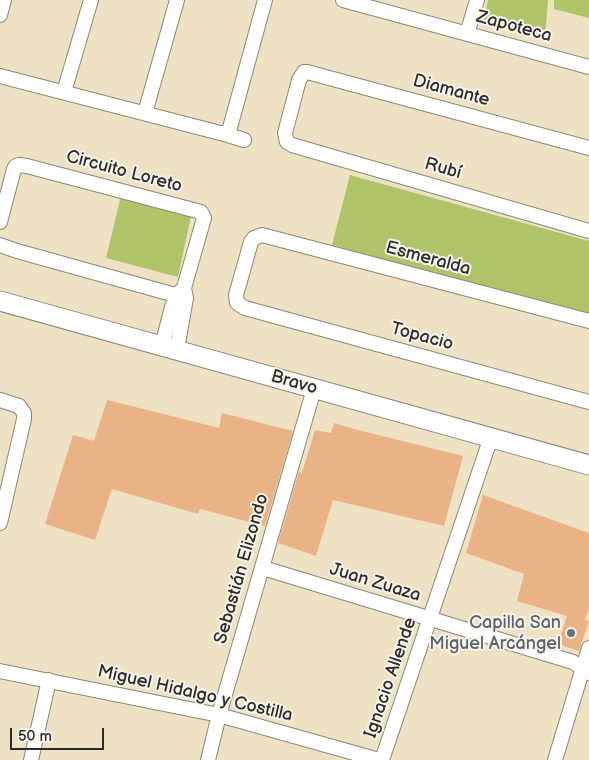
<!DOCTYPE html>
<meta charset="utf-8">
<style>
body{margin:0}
#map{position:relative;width:589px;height:760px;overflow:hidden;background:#efe2c4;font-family:"Balsamiq Sans",sans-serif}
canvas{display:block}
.scale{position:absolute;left:10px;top:728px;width:94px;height:22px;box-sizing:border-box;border:2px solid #2b2b2b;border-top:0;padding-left:6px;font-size:15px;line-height:18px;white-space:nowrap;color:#2b2b2b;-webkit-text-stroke:4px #f7f3e8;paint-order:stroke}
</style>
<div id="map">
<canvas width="589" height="760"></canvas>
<div class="scale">50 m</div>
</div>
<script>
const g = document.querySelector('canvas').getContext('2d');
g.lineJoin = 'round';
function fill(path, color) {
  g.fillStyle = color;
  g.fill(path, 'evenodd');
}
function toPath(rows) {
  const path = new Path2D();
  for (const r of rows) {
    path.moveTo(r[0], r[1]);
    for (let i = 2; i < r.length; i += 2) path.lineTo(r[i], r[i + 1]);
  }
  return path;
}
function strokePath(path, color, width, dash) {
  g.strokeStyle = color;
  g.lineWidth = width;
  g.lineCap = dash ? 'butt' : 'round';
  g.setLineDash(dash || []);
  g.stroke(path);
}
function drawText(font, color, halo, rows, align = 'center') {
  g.font = font + ' "Balsamiq Sans",sans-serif';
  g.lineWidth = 4;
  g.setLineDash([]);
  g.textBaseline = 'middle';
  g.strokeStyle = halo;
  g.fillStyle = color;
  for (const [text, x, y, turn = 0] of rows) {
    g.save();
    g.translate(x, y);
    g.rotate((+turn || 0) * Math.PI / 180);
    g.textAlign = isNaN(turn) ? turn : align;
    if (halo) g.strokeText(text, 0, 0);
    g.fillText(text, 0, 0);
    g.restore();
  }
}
const green = toPath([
 [488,0,548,0,545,36,484,19],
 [554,0,589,0,589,18,554,9],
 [350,175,589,241,589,316,332,245],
 [121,196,191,216,178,277,106,258]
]);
const building = toPath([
 [107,400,219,428,222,413,293,431,265,526,200,509,198,514,112,489,95,540,45,524,73,435,94,441],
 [334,423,354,429,463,456,444,526,333,500,316,556,278,543,299,472,302,473,315,430,331,433],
 [483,495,589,533,589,609,585,620,589,621,579,651,558,644,567,616,517,601,524,574,466,553]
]);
const street = toPath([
 [343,0,589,67],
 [0,15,4,0],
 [467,34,477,0],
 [0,76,228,135,244,140],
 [64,92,91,0],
 [145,113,177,0],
 [228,135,265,0],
 [589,148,307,72,304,72,299,80,285,133,287,142,292,145,589,231],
 [0,222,14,169,16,166,19,165,27,166,201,212,204,218,184,288,186,298,177,349],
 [0,245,17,251,186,298],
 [589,321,262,235,254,238,251,242,236,295,237,303,245,308,589,402],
 [162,346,172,307,177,295,182,290],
 [0,400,19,406,24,413,24,419,0,523],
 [263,568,573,662,589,673],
 [0,671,219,715,379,760],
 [31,760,49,680],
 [208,760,219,715,314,389],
 [382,760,491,437],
 [555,760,589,648]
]);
const secondary = toPath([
 [0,301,589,465]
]);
const markers = [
 [571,633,5,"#6b7280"]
];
const streetNames = [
 ["Zapoteca",514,27,15],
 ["Diamante",451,91,15],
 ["Rubí",443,169,16],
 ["Circuito Loreto",124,172,15],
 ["Esmeralda",428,259,15],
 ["Topacio",422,337,15],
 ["Bravo",294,383,16],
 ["Sebastián Elizondo",242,569,-74],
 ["Juan Zuaza",375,583,17],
 ["Ignacio Allende",391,678,-71],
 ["Miguel Hidalgo y Costilla",195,694,13]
];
const worshipNames = [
 ["Capilla San",561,623],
 ["Miguel Arcángel",561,644]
];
fill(green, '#afc468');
fill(building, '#eab386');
strokePath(street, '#8d8678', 16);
strokePath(secondary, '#8d8678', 21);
strokePath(street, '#fff', 14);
strokePath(secondary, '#fff', 19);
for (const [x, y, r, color] of markers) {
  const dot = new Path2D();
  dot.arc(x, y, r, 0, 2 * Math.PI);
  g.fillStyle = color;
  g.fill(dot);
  strokePath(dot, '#f7f3e8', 2);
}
drawText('18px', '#2b2b2b', '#f7f3e8', streetNames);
drawText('18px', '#5b616d', '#f7f3e8', worshipNames, 'right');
</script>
